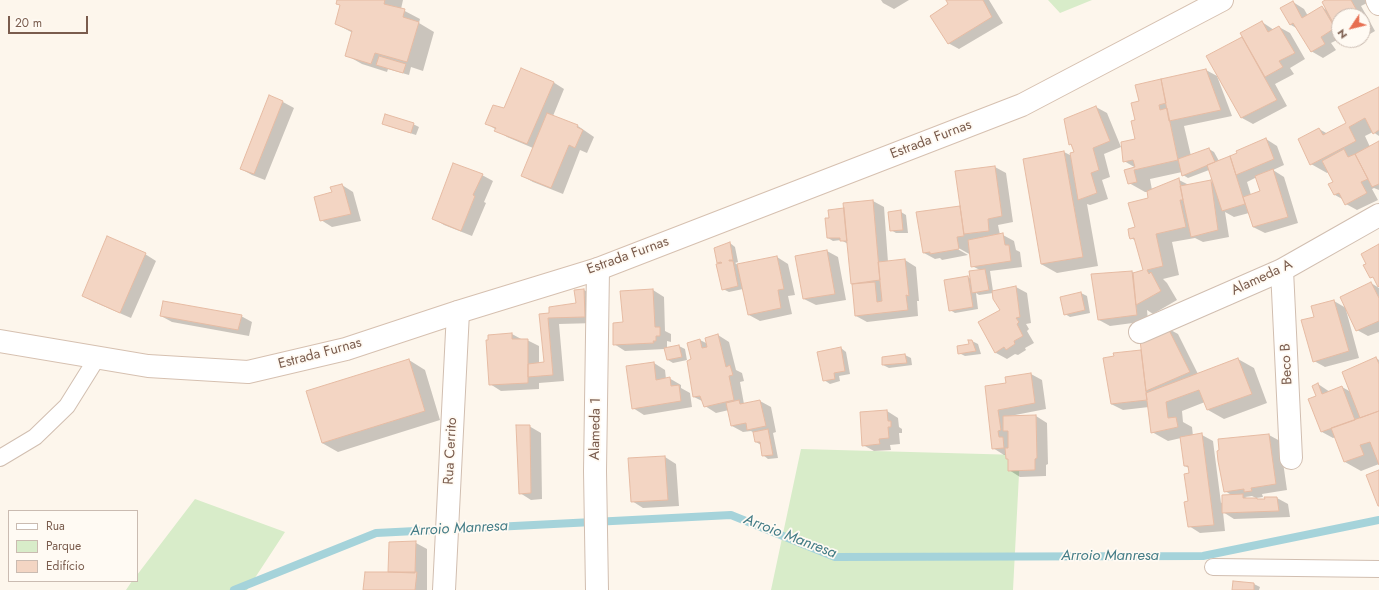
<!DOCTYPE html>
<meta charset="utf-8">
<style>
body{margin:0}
#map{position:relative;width:1379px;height:590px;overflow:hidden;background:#fdf6ec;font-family:Jost,sans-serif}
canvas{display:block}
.legend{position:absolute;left:8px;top:510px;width:130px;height:72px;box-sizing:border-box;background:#fffaf3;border:1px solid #cabbb1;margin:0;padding:5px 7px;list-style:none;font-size:12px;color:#7a5c4d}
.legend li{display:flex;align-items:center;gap:8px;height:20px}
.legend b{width:20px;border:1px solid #cabbb1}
.north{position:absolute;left:1331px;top:8px;width:40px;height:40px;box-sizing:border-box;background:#fffaf3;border:1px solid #cabbb1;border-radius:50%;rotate:235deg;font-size:11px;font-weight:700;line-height:16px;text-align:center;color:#7a5c4d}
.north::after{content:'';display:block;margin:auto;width:14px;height:18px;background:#e76f51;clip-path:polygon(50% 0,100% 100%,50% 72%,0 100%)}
.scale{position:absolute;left:8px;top:16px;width:80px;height:18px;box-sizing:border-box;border:2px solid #7a5c4d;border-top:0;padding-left:5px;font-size:12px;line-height:14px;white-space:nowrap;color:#7a5c4d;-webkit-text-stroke:3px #fffaf3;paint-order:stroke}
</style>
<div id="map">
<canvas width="1379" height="590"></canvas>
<ul class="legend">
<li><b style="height:5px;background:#fff"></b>Rua</li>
<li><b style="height:11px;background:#d8ecc9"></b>Parque</li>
<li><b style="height:11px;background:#f3d5c3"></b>Edifício</li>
</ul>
<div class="north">N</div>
<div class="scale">20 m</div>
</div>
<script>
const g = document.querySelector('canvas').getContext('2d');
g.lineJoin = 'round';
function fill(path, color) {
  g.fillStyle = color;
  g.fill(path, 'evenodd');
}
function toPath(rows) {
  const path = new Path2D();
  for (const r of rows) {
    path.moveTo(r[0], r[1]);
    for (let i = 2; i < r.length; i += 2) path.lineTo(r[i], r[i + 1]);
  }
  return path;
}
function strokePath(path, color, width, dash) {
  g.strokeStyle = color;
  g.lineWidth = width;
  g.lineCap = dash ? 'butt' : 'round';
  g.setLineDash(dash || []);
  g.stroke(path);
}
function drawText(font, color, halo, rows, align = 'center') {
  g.font = font + ' Jost,sans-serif';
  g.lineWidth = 3.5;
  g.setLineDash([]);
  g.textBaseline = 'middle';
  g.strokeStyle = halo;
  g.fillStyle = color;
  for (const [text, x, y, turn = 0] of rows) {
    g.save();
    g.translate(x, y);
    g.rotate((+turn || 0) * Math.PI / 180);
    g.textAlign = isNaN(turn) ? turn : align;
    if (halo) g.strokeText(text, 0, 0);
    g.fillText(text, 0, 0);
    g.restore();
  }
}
const green = toPath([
 [1048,0,1092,0,1060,13],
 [801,449,1020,455,1013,590,771,590],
 [195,499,285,532,247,590,126,590,132,581,137,581,137,575]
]);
const shadow = toPath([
 [338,0,403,0,401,9,420,19,419,23,434,32,423,71,411,67,409,75,388,69,387,72,362,64,346,55,353,33,336,24,341,5],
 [881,0,909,0,894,9,883,3],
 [947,0,989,0,1003,23,959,49,948,43,950,4],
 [1327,0,1365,0,1367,3,1361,6,1375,31,1363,38,1363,16,1339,16,1339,39,1331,43,1336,50,1323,58,1311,51,1298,29,1291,25,1281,9,1293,2,1304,9,1308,16,1322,7,1328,11],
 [1262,22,1274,30,1279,27,1290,33,1305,59,1290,68,1294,74,1275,84,1287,106,1253,124,1242,118,1208,56,1243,37],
 [1347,40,1359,40,1353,43],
 [1206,70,1217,76,1232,116,1184,126,1191,156,1209,149,1214,152,1219,161,1238,153,1266,139,1277,146,1284,165,1273,170,1284,177,1298,223,1265,233,1253,227,1249,213,1234,217,1225,212,1229,237,1203,242,1195,238,1172,242,1179,275,1163,279,1167,283,1177,300,1153,314,1147,310,1148,321,1110,326,1099,320,1092,275,1132,272,1135,273,1144,270,1136,241,1131,238,1150,199,1148,192,1145,192,1129,183,1125,170,1136,168,1124,161,1136,140,1136,121,1140,102],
 [1209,170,1214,183,1210,181,1189,185,1179,180,1152,190,1150,179,1182,172,1183,175,1188,178],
 [1257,177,1261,192,1251,195,1247,182],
 [553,82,564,89,553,116,578,126,594,137,587,153,580,150,563,194,533,182,522,176,533,148,507,137,486,123,505,109],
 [1379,88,1379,136,1373,132,1365,136,1370,147,1379,142,1379,190,1374,188,1372,189,1378,200,1357,210,1346,204,1344,200,1335,195,1330,185,1334,182,1329,172,1327,173,1311,164,1319,129,1328,134,1347,123],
 [269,97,283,102,294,108,265,180,252,175,241,169],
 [1096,107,1107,113,1121,147,1104,154,1110,177,1102,180,1108,199,1090,205,1087,204,1098,266,1057,273,1041,264,1064,152,1072,156,1075,152,1073,146,1070,144],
 [383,123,413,124,419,127,416,135,388,126],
 [995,167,1006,173,1013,222,998,225,1000,235,1003,235,1014,241,1016,250,1020,252,1022,267,990,271,993,291,1016,287,1027,293,1031,323,1026,324,1029,329,1027,331,1034,343,1025,348,1026,350,1018,355,1015,354,1007,359,996,353,979,322,1001,310,993,293,979,295,976,293,978,309,955,313,950,310,945,281,968,277,971,279,980,270,972,266,971,255,955,246,954,247,968,255,942,260,940,258,935,259,924,253,918,213,961,206],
 [482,175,493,181,484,202,486,203,472,236,444,225,433,218],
 [342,185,353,192,361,221,332,227,321,220,333,193],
 [873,201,884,207,888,262,905,260,916,267,919,301,917,301,918,316,867,322,856,316,848,244,841,240,833,241,828,238,831,219,845,209],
 [901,212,906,215,908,233,896,233,891,230],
 [730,243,735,247,738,262,735,263,738,265,777,257,788,264,795,295,788,296,792,314,760,321,749,315,743,289,729,292,723,289,721,264,718,262],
 [827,251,838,257,846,300,816,305,804,299],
 [145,254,156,261,131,318,94,302,83,296],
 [1371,283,1379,288,1379,332,1368,336,1357,330,1347,310,1346,310,1359,358,1325,367,1314,361,1315,318,1334,301,1346,308],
 [584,290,595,296,596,323,559,324,564,381,539,383,539,389,501,391,490,384,512,334,523,340,527,340,539,346,539,364,545,362,540,314,550,314,577,304],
 [653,290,664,297,665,331,671,334,671,342,667,341,667,349,679,346,685,349,687,360,673,363,668,360,665,349,625,351,614,344,624,323],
 [1081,293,1087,296,1090,313,1070,317,1065,314,1061,298],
 [161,316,241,316,252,322,249,336,172,322],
 [1167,328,1178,334,1198,374,1238,359,1254,368,1267,403,1224,419,1208,410,1205,402,1182,411,1183,422,1192,427,1193,436,1202,435,1213,441,1221,503,1233,496,1225,491,1269,435,1280,441,1287,490,1262,494,1263,497,1256,498,1252,496,1245,497,1249,499,1266,500,1277,498,1288,504,1290,517,1234,519,1223,512,1225,531,1200,533,1189,526,1190,474,1189,468,1185,466,1181,438,1168,441,1152,432,1149,407,1123,410,1111,404,1115,354,1143,351],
 [718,335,729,342,736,370,742,373,744,381,740,382,744,404,760,401,771,407,776,432,773,433,778,458,768,459,763,455,761,445,756,442,754,433,751,431,743,432,732,426,729,410,716,413,705,406,704,402,694,397,692,360,700,340,708,344],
 [972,341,978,344,981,354,965,356,959,353,970,345],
 [841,348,846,352,850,374,839,376,840,381,830,384,824,380],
 [905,355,911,358,912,365,889,368,883,365],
 [1376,358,1379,360,1379,464,1361,471,1345,462,1336,437,1333,438,1322,432,1317,396,1318,384,1330,392,1342,387,1351,392],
 [409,360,425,370,440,420,338,452,322,443],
 [654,363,665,370,666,379,669,378,681,385,681,388,690,393,692,407,644,415,633,408],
 [1031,374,1042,380,1046,409,1010,416,1010,417,1036,416,1047,423,1048,464,1046,465,1046,476,1020,477,1009,470,1009,459,1007,455,1004,455,993,448,986,387,1007,384],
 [887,411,898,418,899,427,902,429,902,433,899,433,900,444,890,445,891,450,874,451,863,445],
 [529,426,541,433,542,499,531,500,520,493],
 [665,457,676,464,679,506,643,508,632,501,629,459],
 [416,543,427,549,427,590,364,590,389,573],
 [1234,582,1254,584,1260,587,1259,590,1233,590]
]);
const stream = toPath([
 [234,590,376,533,731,515,835,557,1203,556,1379,520]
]);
const building = toPath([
 [337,0,385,0,384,4,405,9,403,17,419,22,407,62,375,53,371,64,345,56,352,31,335,24,340,5,336,4,337,0],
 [946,0,983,0,992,17,948,44,930,16,948,4,946,0],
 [1325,0,1351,0,1360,16,1339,16,1339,34,1322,2,1325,0],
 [1293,1,1302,18,1322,6,1335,28,1321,37,1325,44,1311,52,1293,23,1290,25,1280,8,1293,1],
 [1262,21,1268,32,1279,26,1295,53,1279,61,1283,67,1265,77,1240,33,1262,21],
 [1242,37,1277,100,1241,118,1206,56,1242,37],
 [379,56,406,64,403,73,376,65,379,56],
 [521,68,554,82,527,144,494,131,496,128,485,124,493,105,504,108,521,68],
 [1206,69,1221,110,1169,121,1161,79,1206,69],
 [1161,79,1166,103,1159,105,1160,110,1167,108,1178,160,1134,170,1137,182,1128,184,1124,170,1135,167,1133,160,1123,162,1121,142,1135,139,1131,121,1135,120,1131,103,1139,101,1135,85,1161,79],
 [1379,87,1379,130,1373,134,1365,118,1349,127,1356,141,1310,165,1298,139,1319,128,1323,135,1346,123,1338,107,1379,87],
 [269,95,283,101,254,174,240,169,269,95],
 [1096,106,1110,141,1093,148,1099,170,1091,173,1097,193,1078,200,1070,153,1074,152,1071,144,1069,145,1064,119,1096,106],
 [547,113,578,125,577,127,583,130,575,148,569,145,551,188,521,176,547,113],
 [385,114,414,123,411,133,382,124,385,114],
 [1266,138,1274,159,1236,175,1230,156,1237,153,1236,151,1266,138],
 [1379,141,1379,184,1372,187,1355,154,1379,141],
 [1209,148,1215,162,1182,176,1178,159,1209,148],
 [1344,149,1348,157,1355,154,1368,179,1361,182,1367,193,1345,205,1339,193,1334,195,1328,184,1333,182,1322,161,1344,149],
 [1064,151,1083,257,1041,264,1023,159,1064,151],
 [1230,156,1245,204,1222,211,1207,165,1230,156],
 [453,163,483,174,473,195,475,196,461,231,432,219,453,163],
 [995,166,1002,216,988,219,989,231,964,234,955,171,995,166],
 [1273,169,1288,217,1253,227,1243,197,1260,191,1255,176,1273,169],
 [1179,178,1183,200,1180,200,1186,227,1156,234,1163,266,1147,270,1149,274,1151,272,1161,291,1136,305,1133,273,1143,270,1134,238,1130,239,1129,236,1128,229,1135,227,1128,203,1148,198,1147,191,1179,178],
 [1211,180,1218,230,1191,237,1180,186,1211,180],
 [342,184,344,189,351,214,320,221,314,197,332,192,330,187,342,184],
 [873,200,880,280,851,284,843,203,873,200],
 [960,206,964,236,957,237,959,249,930,254,930,252,923,253,916,212,960,206],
 [844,208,847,241,840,241,840,238,827,238,825,218,829,218,828,210,844,208],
 [901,210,903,230,890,231,888,212,901,210],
 [1003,233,1005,245,1009,245,1011,261,971,267,968,240,1003,233],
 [107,236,146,253,120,313,82,296,107,236],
 [730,242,733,260,729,260,729,261,733,261,738,286,722,290,716,264,722,263,721,262,717,263,714,248,730,242],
 [1379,244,1379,286,1378,287,1373,277,1370,278,1363,265,1366,264,1361,254,1379,244],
 [827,250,835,294,803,299,795,256,827,250],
 [777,256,784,289,778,290,781,308,748,315,737,264,777,256],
 [905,259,909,296,906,295,908,310,855,316,852,284,875,282,877,302,882,301,878,262,905,259],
 [985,269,989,290,972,293,969,271,985,269],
 [1132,271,1137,315,1098,320,1091,274,1132,271],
 [968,276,973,307,949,311,944,280,968,276],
 [1371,282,1379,298,1379,321,1356,331,1340,297,1371,282],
 [1016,286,1020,317,1016,318,1019,322,1017,324,1023,336,1014,341,1015,344,1006,350,1004,347,995,353,978,322,1000,310,993,299,992,291,1016,286],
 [584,289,585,317,548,318,553,375,528,377,528,364,544,362,539,314,549,313,549,307,576,303,574,290,584,289],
 [653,289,655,327,660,327,660,336,656,336,656,341,653,341,654,343,613,345,613,323,623,322,620,291,653,289],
 [1081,292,1085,310,1064,315,1060,297,1081,292],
 [1334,300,1349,351,1313,362,1301,320,1314,317,1311,306,1334,300],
 [163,301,242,315,238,330,160,316,163,301],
 [1167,326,1190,372,1146,391,1140,340,1167,326],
 [512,333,512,339,528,339,528,383,489,385,486,340,488,340,488,335,512,333],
 [718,334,726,367,730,365,733,375,729,376,734,400,704,407,700,396,693,397,687,361,691,359,687,343,700,339,702,348,707,347,705,338,718,334],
 [968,340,972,340,976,351,958,354,957,346,969,344,968,340],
 [679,345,682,357,667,360,664,348,679,345],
 [841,347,845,371,834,373,835,379,823,381,817,352,841,347],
 [1141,350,1147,400,1111,404,1103,358,1114,356,1113,353,1141,350],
 [905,354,907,363,882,365,882,357,905,354],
 [1376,357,1379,364,1379,411,1360,418,1342,372,1376,357],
 [1238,358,1252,394,1207,410,1199,390,1166,402,1168,418,1176,417,1178,427,1151,433,1146,393,1238,358],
 [409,359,425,411,322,443,306,391,409,359],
 [654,362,656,380,670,377,671,386,679,385,681,401,632,409,626,366,654,362],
 [1031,373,1035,403,998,410,1001,430,998,431,999,437,1003,437,1004,448,992,449,985,386,1006,383,1005,377,1031,373],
 [1318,383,1322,394,1342,386,1355,420,1321,432,1308,399,1316,396,1312,386,1318,383],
 [739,400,740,404,760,400,766,426,747,430,746,423,731,426,726,403,739,400],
 [887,410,888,421,891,421,891,427,888,427,889,438,879,439,880,444,862,446,860,412,887,410],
 [1379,411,1379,465,1370,442,1360,445,1364,455,1344,462,1331,428,1379,411],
 [1036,415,1037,458,1035,459,1035,470,1008,471,1008,459,1006,459,1005,448,1008,448,1008,431,1003,431,1003,416,1036,415],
 [516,425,530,425,531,493,519,494,516,425],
 [768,429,773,455,762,456,760,442,755,442,753,432,768,429],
 [1202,433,1214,525,1188,527,1184,502,1188,501,1184,474,1189,473,1188,466,1184,466,1180,437,1202,433],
 [1269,434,1276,484,1251,488,1252,491,1244,492,1244,489,1224,492,1218,461,1217,451,1219,450,1218,439,1269,434],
 [665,456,668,500,631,502,628,458,665,456],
 [1379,470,1379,506,1378,506,1366,475,1379,470],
 [1243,494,1243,498,1257,498,1257,499,1265,499,1264,497,1277,497,1279,511,1222,513,1222,495,1243,494],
 [416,541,415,573,388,572,389,542,416,541],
 [365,572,417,572,415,590,363,590,365,572],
 [1233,581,1254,583,1254,590,1232,590,1233,581]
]);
const lane = toPath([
 [0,458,35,437,67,406,97,358],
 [1213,567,1379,569]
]);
const street = toPath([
 [1282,270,1291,458],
 [1140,332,1282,270,1379,215],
 [444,590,458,312],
 [597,590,595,471,598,269]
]);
const secondary = toPath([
 [1377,0,1379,4],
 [0,341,148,366,248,372,346,349,458,312,598,269,1022,105,1222,0]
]);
const streetNames = [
 ["Estrada Furnas",931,140,-21],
 ["Estrada Furnas",628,256,-20],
 ["Alameda A",1262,278,-25],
 ["Estrada Furnas",320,354,-15],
 ["Beco B",1287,364,-93],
 ["Alameda 1",596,429,-89],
 ["Rua Cerrito",451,451,-87]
];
const waterNames = [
 ["Arroio Manresa",459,529,-3],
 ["Arroio Manresa",790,537,21],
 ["Arroio Manresa",1110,556]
];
fill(green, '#d8ecc9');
fill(shadow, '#0003');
strokePath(stream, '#a5d3da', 8);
fill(building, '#f3d5c3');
strokePath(building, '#e6bba3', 1);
strokePath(lane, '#d1beb0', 18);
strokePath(street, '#d1beb0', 24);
strokePath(secondary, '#d6c0b0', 24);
strokePath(lane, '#fff', 16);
strokePath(street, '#fff', 22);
strokePath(secondary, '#fff', 22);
drawText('14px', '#7a5c4d', '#fffaf3', streetNames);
drawText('italic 15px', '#437c86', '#fffaf3', waterNames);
</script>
